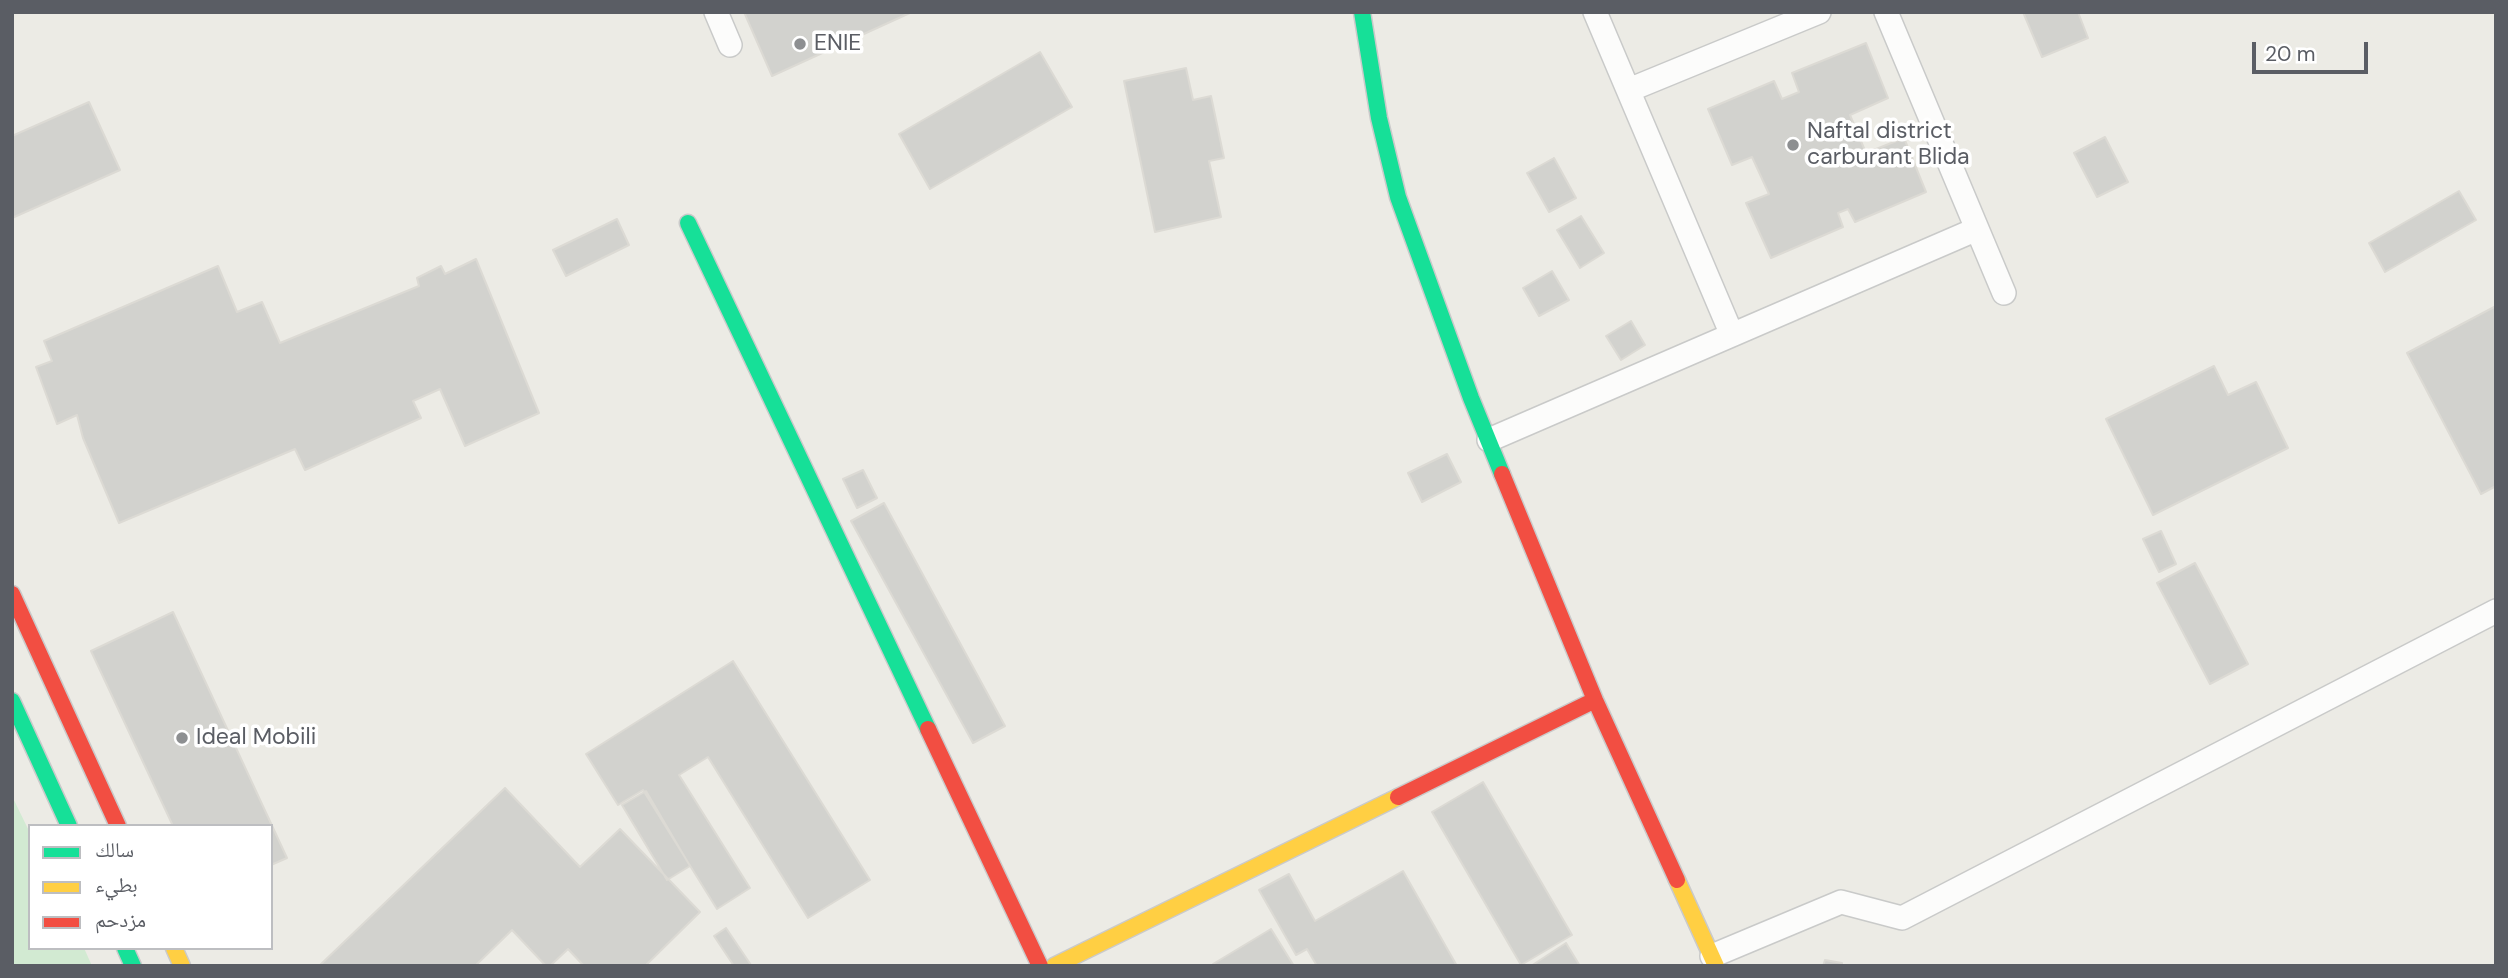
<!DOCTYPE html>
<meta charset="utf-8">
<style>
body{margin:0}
#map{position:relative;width:2508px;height:978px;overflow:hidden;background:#ecebe5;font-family:"DM Sans","Noto Naskh Arabic",sans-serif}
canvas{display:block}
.frame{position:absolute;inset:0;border:14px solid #5a5d64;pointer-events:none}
.legend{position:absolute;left:28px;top:824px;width:245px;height:126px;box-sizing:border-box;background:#fff;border:2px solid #bdbec1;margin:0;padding:9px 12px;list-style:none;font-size:21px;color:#5a5d64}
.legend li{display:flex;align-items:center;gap:14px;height:35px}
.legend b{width:35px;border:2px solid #bdbec1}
.scale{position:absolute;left:2252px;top:42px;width:116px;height:32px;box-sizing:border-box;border:4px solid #5a5d64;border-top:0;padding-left:9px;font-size:21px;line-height:24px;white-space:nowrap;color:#5a5d64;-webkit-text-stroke:5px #fff;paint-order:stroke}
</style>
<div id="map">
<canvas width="2508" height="978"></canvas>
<div class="frame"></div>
<ul class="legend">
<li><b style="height:9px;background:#16e098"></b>سالك</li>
<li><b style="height:9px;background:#ffcf43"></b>بطيء</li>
<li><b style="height:9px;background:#f24e42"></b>مزدحم</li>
</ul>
<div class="scale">20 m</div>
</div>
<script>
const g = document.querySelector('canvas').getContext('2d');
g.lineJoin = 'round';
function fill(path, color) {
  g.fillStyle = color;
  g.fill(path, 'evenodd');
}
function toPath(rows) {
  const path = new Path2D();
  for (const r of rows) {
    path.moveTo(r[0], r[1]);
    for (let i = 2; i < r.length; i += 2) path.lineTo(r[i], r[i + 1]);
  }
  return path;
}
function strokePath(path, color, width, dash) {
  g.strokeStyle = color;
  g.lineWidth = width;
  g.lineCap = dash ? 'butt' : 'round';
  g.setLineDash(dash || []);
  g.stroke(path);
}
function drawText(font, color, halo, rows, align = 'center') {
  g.font = font + ' "DM Sans",sans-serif';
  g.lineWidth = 7;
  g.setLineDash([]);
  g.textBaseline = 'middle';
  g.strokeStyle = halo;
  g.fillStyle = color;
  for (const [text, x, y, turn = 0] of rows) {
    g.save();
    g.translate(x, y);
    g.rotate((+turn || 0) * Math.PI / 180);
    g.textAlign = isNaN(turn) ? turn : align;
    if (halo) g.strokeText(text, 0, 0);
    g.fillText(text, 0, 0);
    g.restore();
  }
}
const green = toPath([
 [12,796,30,833,30,948,84,948,92,966,12,966]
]);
const building = toPath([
 [744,12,912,12,772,76,744,12],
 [2023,12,2078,12,2088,38,2042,57,2023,12],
 [1866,43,1888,98,1850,115,1866,153,1904,138,1926,192,1855,222,1848,209,1838,213,1843,227,1771,258,1746,203,1769,194,1752,157,1732,165,1708,109,1774,81,1782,99,1799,92,1792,73,1866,43],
 [1040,52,1072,107,930,189,899,134,1040,52],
 [1186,68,1193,100,1211,96,1224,158,1209,161,1221,217,1155,232,1124,81,1186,68],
 [89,102,120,170,12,218,12,136,89,102],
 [2105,137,2128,182,2097,197,2074,153,2105,137],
 [1554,158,1576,198,1549,212,1527,173,1554,158],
 [2459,191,2476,220,2385,272,2369,243,2459,191],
 [1581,216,1604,253,1580,268,1557,230,1581,216],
 [617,219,629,245,566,276,553,250,617,219],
 [476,259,539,413,465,446,440,389,413,401,421,418,305,470,295,449,119,523,83,438,77,415,57,424,36,367,52,361,44,341,218,266,237,312,262,302,280,343,419,286,417,278,441,266,445,274,476,259],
 [1552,271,1569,300,1539,316,1523,288,1552,271],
 [2496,306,2496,486,2481,494,2407,353,2496,306],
 [1631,321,1645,345,1621,360,1606,336,1631,321],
 [2214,366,2228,395,2256,382,2288,448,2153,515,2106,419,2214,366],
 [1447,454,1461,482,1422,502,1408,473,1447,454],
 [863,470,877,498,857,508,843,479,863,470],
 [884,503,1005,726,973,743,851,521,884,503],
 [2161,531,2176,564,2159,572,2143,539,2161,531],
 [2195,563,2248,664,2210,684,2157,583,2195,563],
 [173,612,287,858,271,865,271,826,173,826,91,651,173,612],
 [733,661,870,880,808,918,708,757,679,775,750,888,717,909,643,790,618,805,586,754,733,661],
 [1483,782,1572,935,1521,965,1432,812,1483,782],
 [505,788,580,867,620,829,700,912,645,966,584,966,568,949,550,966,546,966,512,930,475,966,319,966,505,788],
 [646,791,690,866,667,880,622,805,646,791],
 [1403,871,1457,966,1317,966,1307,949,1296,955,1259,890,1289,874,1315,921,1403,871],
 [726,928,751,965,750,966,734,966,714,936,726,928],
 [1271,929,1294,966,1214,966,1213,964,1271,929],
 [1566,943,1580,966,1531,966,1566,943],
 [1825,960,1842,963,1842,966,1823,966,1825,960]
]);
const lane = toPath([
 [716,12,730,45],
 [1595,12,1732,335],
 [1886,12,2004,293],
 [1629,90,1819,12],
 [1489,440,1977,229],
 [1712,956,1841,902,1902,918,2496,611]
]);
const fast = toPath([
 [1362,12,1379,118,1398,197,1471,398,1502,474],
 [688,223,928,729],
 [12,701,69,826],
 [125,948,133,966]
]);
const slow = toPath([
 [1677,880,1716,966],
 [174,948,182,966],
 [1054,966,1398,797]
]);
const jam = toPath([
 [1502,474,1595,700,1677,880],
 [12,594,118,826],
 [928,729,1040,966],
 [1398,797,1595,700]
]);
const markers = [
 [800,44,7,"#8d8f91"],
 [1793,145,7,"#8d8f91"],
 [182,738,7,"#8d8f91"]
];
const poiNames = [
 ["ENIE",814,44],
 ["Naftal district",1807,132],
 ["carburant Blida",1807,158],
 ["Ideal Mobili",196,738]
];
fill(green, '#d2ead2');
fill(building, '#d2d2ce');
strokePath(building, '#dcdad4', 2);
strokePath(lane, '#c9cac9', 26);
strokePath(fast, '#cacaca', 19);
strokePath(slow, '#cacaca', 19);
strokePath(jam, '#cacaca', 19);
strokePath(lane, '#fcfcfb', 23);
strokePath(fast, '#16e098', 16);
strokePath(slow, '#ffcf43', 16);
strokePath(jam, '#f24e42', 16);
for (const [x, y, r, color] of markers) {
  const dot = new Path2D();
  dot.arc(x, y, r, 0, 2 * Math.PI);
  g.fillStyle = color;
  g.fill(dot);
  strokePath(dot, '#fff', 2.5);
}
drawText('23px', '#5a5d64', '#fff', poiNames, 'left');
</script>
